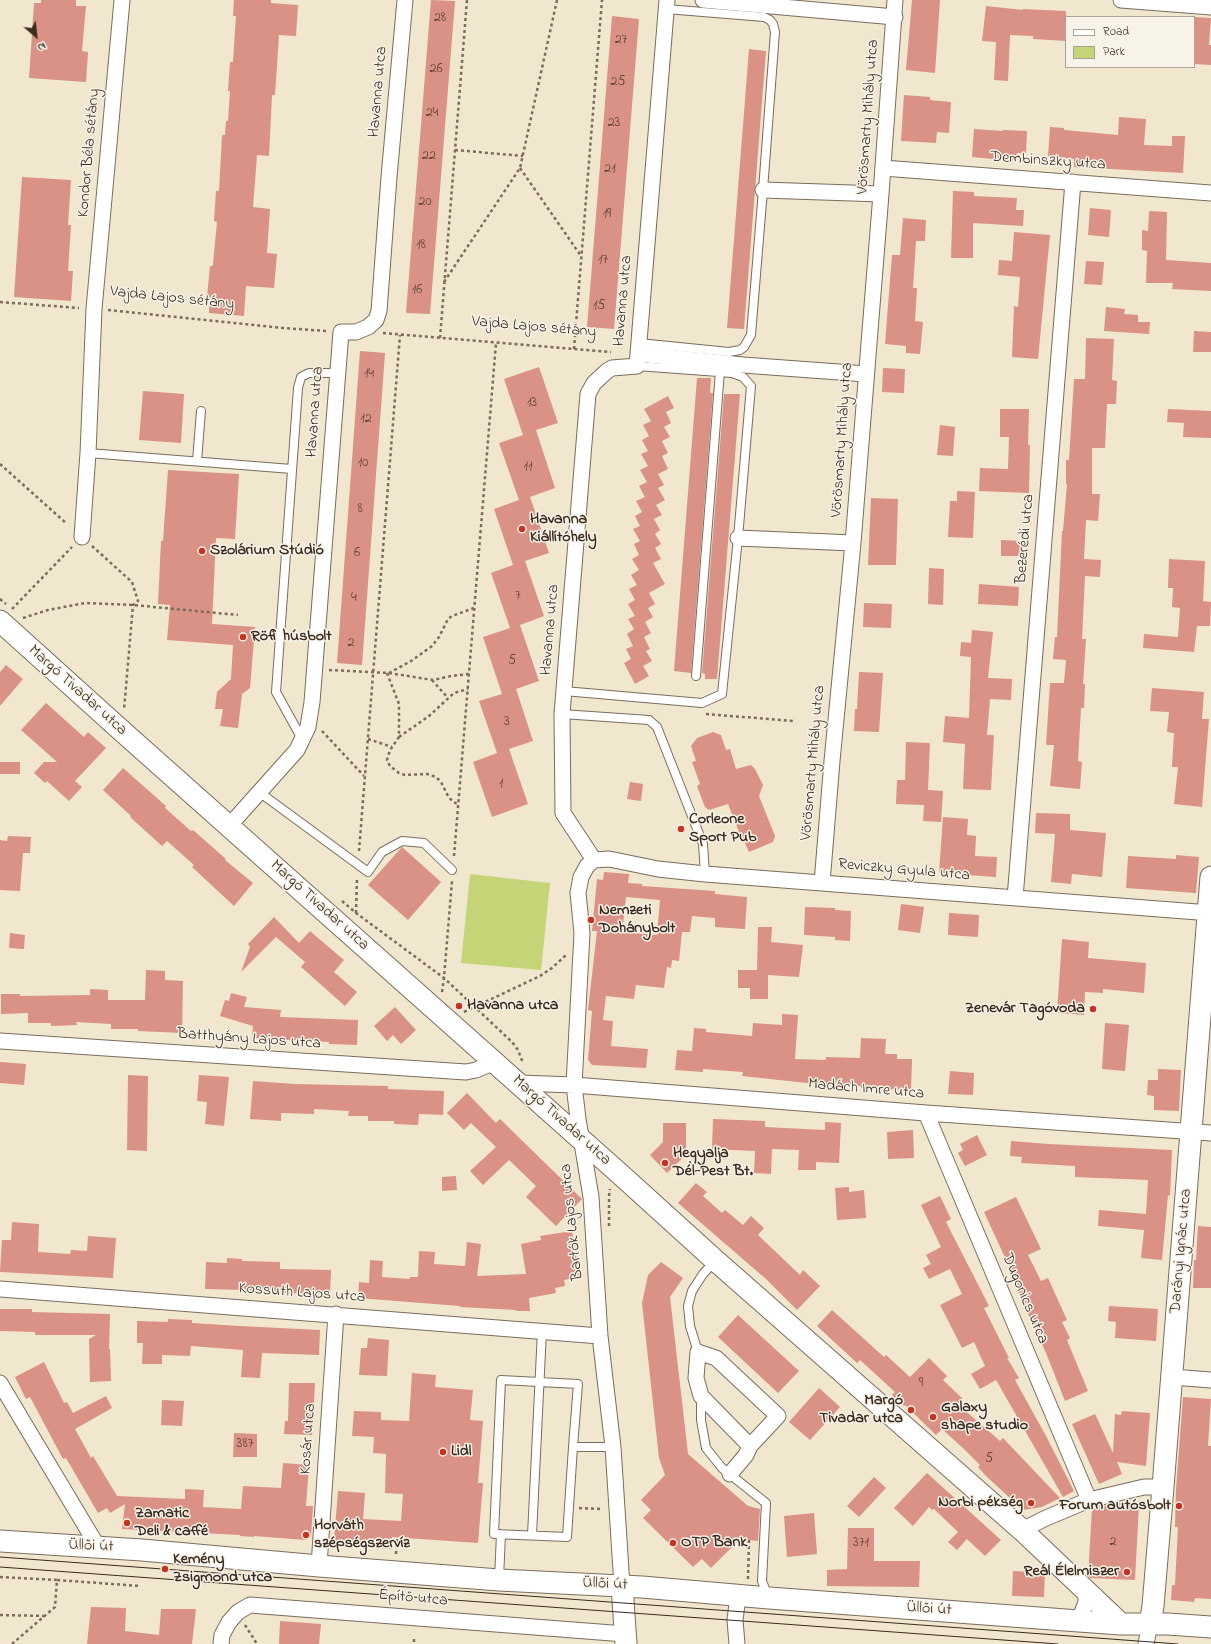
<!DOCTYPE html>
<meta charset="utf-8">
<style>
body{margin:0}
#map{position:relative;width:1211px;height:1644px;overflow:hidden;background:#f1e7cf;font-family:"Indie Flower",sans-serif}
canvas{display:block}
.legend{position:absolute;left:1065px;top:16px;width:130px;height:52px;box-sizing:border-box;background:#f7f3e8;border:1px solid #aca397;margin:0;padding:5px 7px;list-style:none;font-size:12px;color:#3b2a1e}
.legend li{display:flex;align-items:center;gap:8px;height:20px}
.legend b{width:20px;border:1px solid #aca397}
.north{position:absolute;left:16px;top:16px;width:40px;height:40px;-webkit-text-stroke:3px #f7f3e8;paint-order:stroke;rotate:152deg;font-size:11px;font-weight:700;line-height:16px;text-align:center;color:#3b2a1e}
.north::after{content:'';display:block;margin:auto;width:14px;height:18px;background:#3b2a1e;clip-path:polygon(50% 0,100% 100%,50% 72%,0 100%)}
</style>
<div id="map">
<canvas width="1211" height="1644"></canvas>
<ul class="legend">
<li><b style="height:5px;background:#fff"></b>Road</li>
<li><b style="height:11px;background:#c4d476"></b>Park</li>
</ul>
<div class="north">N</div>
</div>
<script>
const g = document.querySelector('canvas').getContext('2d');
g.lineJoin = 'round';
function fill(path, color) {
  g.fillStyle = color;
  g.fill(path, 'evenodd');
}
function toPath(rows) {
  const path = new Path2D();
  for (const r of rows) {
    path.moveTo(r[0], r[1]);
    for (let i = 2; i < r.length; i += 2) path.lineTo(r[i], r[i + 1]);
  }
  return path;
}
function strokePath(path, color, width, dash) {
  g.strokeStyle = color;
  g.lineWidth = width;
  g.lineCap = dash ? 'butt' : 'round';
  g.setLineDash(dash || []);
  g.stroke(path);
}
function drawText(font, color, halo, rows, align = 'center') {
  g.font = font + ' "Indie Flower",sans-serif';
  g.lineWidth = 3;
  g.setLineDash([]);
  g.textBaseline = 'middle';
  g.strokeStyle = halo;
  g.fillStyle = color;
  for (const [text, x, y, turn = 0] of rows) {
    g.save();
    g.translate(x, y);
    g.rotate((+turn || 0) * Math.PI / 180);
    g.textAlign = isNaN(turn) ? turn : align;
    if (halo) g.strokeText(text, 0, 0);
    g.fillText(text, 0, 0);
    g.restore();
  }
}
const green = toPath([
 [470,874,550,883,541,970,461,963]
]);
const building = toPath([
 [41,0,76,0,76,6,86,6,82,51,88,52,86,82,29,78,34,3,41,3],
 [234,0,271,0,271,3,298,5,296,36,279,35,275,95,272,95,269,156,257,155,253,207,270,209,267,253,277,254,274,288,246,286,244,316,209,313,210,297,207,297,210,266,213,266,214,253,217,222,214,221,216,191,219,191,222,135,225,135,226,121,228,121,230,91,228,91,230,62,233,62,235,31,236,16,233,16],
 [431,0,455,1,430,314,406,313],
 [912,0,940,0,935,73,906,70],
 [986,6,1023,10,1023,9,1066,11,1066,41,1033,39,1033,36,1010,35,1008,81,994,80,996,42,982,41],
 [612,16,639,19,614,329,587,327],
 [1194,17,1211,18,1209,45,1211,45,1211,65,1194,64],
 [749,49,766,51,744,329,727,328],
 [904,95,930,97,930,100,951,102,949,133,937,132,936,143,901,141],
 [1119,117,1146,119,1144,145,1172,146,1172,136,1185,136,1183,173,1074,167,1074,159,1048,156,1050,127,1064,128,1064,130,1118,135],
 [974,129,1003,131,1003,130,1027,131,1026,153,1017,153,1016,161,972,157],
 [22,177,71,180,68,225,71,225,68,271,73,271,71,301,14,297],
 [953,191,974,192,974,196,1017,198,1016,210,1024,210,1023,226,973,223,973,258,951,258],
 [1090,208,1111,210,1109,237,1088,235],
 [1149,211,1167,212,1166,260,1211,263,1211,291,1172,289,1173,283,1146,283,1147,251,1142,250,1142,230,1148,231],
 [903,218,926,220,925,241,916,241,913,288,917,288,915,321,923,322,920,354,906,353,906,346,885,344,892,255,900,255],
 [1014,232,1050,235,1038,359,1012,357,1014,306,1018,307,1020,277,998,275,999,260,1012,261],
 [1086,261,1104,262,1102,285,1084,284],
 [1106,307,1125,309,1124,314,1138,315,1138,322,1150,322,1149,334,1104,331],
 [1194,331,1211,332,1211,352,1193,352],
 [1086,338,1114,339,1112,380,1117,381,1116,404,1107,404,1105,448,1092,448,1092,494,1100,494,1098,521,1086,520,1084,559,1101,560,1100,577,1085,576,1082,639,1086,639,1083,684,1085,684,1084,708,1081,708,1078,761,1082,762,1080,789,1050,786,1054,745,1046,745,1050,683,1064,683,1066,660,1053,659,1055,637,1057,637,1062,531,1063,531,1067,484,1066,484,1066,460,1069,460,1074,379,1085,379],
 [360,351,385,353,362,665,337,663],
 [539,367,558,423,536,430,555,488,530,497,549,553,525,561,544,616,520,625,539,681,516,689,533,741,509,749,528,804,492,817,473,762,497,753,479,701,502,694,483,637,510,628,491,573,513,565,494,509,519,500,499,443,523,435,504,379],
 [883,368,905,369,904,393,882,392],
 [697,378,711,378,710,393,713,393,691,673,674,671],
 [143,391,184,394,181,443,139,440],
 [724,394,740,394,717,679,705,679,705,674,702,673],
 [668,396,674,408,666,412,671,423,664,427,670,437,662,441,668,453,662,456,668,469,658,474,664,485,658,488,665,500,656,505,662,515,654,519,660,530,655,534,661,544,655,548,661,559,653,563,665,584,649,593,655,604,648,608,653,617,645,622,651,633,644,637,650,649,646,651,652,661,643,666,649,676,635,684,624,663,631,659,626,649,633,646,627,634,634,629,628,619,635,616,628,604,635,600,629,589,637,585,631,575,639,570,632,559,639,555,634,544,640,541,633,529,640,526,635,516,642,512,636,501,645,497,639,486,647,482,640,470,648,466,641,454,648,451,642,440,649,436,643,425,651,421,644,409],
 [1000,409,1029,409,1028,445,1030,445,1029,493,979,491,980,468,1008,469,1009,437,1000,437],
 [1168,409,1211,411,1211,438,1183,437,1184,423,1167,422],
 [940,425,955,427,953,456,937,455],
 [168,470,239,474,235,539,216,538,212,624,255,627,250,688,242,694,238,728,220,726,223,709,215,709,217,692,231,679,233,645,167,640,170,605,158,604,161,541,163,541],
 [957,491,975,492,973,538,948,537,950,501,957,501],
 [871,498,898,499,896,565,868,565],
 [1001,540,1023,541,1023,556,1001,556],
 [1169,559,1205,561,1203,601,1211,602,1210,626,1197,626,1194,652,1143,648,1144,634,1178,637,1180,608,1172,607,1173,588,1168,588],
 [929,568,944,569,943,605,928,604],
 [979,584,1019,587,1018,606,978,604],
 [864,603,892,604,891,628,863,627],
 [972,630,993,632,988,678,1012,679,1011,700,990,699,987,735,994,735,991,790,963,789,965,744,943,742,945,716,969,718,971,657,960,656,961,642,971,643],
 [6,665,23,679,0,706,0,672],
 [859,672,883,673,879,732,854,731,855,709,857,709],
 [1152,688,1204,692,1202,719,1209,719,1202,807,1174,804,1178,767,1172,767,1174,733,1167,732,1169,712,1150,711],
 [46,703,84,737,88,732,106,748,75,781,82,787,69,801,47,781,45,783,34,773,44,762,57,762,21,730],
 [713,732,721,735,726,750,730,749,736,769,751,765,755,769,763,785,759,796,775,836,773,842,749,852,742,836,739,832,728,804,709,810,705,807,697,786,700,784,692,762,696,761,691,746,697,738],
 [906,742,930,743,928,790,943,791,941,822,923,821,924,805,896,804,897,780,905,780],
 [0,762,20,762,20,774,0,774],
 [123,768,166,806,165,808,191,831,193,830,226,859,225,860,253,883,234,906,192,867,194,865,167,841,162,846,130,817,131,816,103,790],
 [630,782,643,784,641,801,627,799],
 [1036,813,1070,814,1070,830,1106,833,1102,877,1072,874,1071,884,1051,882,1055,834,1035,833],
 [943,817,968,819,967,835,976,836,975,856,997,857,996,877,939,873],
 [8,836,31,837,30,853,23,853,20,891,0,890,0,840,7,841],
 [402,847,441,882,408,920,368,885],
 [1176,855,1199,857,1196,893,1126,888,1128,856,1176,859],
 [604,872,629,874,628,883,642,884,642,886,715,891,715,894,747,897,745,929,715,927,715,918,692,916,690,932,682,932,679,961,672,960,671,968,667,967,664,988,636,985,634,999,606,996,603,1020,613,1021,611,1046,648,1049,646,1068,592,1065,588,1060,592,1011,588,1010,597,931,592,931,597,879,603,880],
 [626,897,660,900,657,935,622,932],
 [901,904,924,907,920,933,898,930],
 [805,907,835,908,835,910,851,911,850,941,835,940,835,937,804,935],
 [949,913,979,915,978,937,948,935],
 [274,917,299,943,310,931,344,960,334,972,357,992,345,1006,301,967,305,962,276,937,241,972,250,947,248,944],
 [758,927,772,927,771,942,803,945,799,977,768,975,768,999,750,999,750,988,738,988,738,970,757,970],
 [10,933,25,935,24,949,9,948],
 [1062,939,1089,942,1088,958,1146,963,1144,993,1103,989,1103,993,1085,992,1084,1015,1057,1013],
 [146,970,165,971,165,980,183,981,182,1033,138,1031,138,1029,111,1029,111,1024,76,1022,77,1025,51,1026,51,1023,28,1023,28,1013,1,1014,1,994,20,994,20,996,90,995,90,989,108,990,108,1000,145,1000],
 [231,993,247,997,244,1007,281,1010,280,1017,358,1020,357,1045,329,1044,329,1042,252,1038,253,1026,220,1016,225,1000,229,1001],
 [395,1007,416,1030,401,1044,393,1035,387,1041,374,1026],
 [782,1014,798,1015,795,1059,826,1060,826,1057,860,1058,861,1038,886,1039,885,1054,897,1054,897,1059,912,1059,911,1090,861,1088,861,1086,825,1085,770,1079,742,1076,743,1072,703,1069,703,1072,675,1070,677,1050,692,1051,694,1028,706,1029,706,1032,752,1036,753,1023,782,1025],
 [1105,1023,1129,1025,1125,1071,1102,1069],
 [0,1062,26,1064,24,1085,0,1083],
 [1158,1069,1181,1070,1179,1111,1154,1110,1154,1096,1147,1095,1148,1080,1158,1080],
 [950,1071,974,1073,973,1095,948,1094],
 [128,1075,148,1076,147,1151,127,1150],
 [199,1075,229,1077,224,1126,205,1124,207,1102,197,1101],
 [253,1081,295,1084,388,1086,388,1089,444,1091,443,1115,419,1114,418,1125,394,1124,394,1121,368,1121,368,1116,348,1116,349,1111,314,1109,314,1114,281,1113,281,1121,250,1119],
 [467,1093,496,1123,500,1119,582,1199,556,1226,526,1197,536,1186,509,1160,483,1185,470,1171,496,1147,471,1123,464,1130,447,1113],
 [713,1119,765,1121,765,1127,825,1130,825,1122,841,1123,839,1163,816,1162,816,1170,798,1170,799,1150,772,1149,771,1174,754,1173,755,1151,712,1149],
 [663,1123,686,1123,686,1155,667,1173,650,1155,663,1142],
 [913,1130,914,1158,888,1159,887,1132],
 [977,1135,987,1155,965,1166,958,1153,963,1150,960,1144],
 [1011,1141,1048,1144,1172,1150,1170,1196,1168,1195,1162,1260,1141,1258,1144,1230,1098,1226,1099,1210,1146,1214,1148,1180,1075,1177,1075,1166,1021,1163,1022,1157,1010,1156],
 [456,1176,457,1190,442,1191,442,1177],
 [696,1183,707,1192,703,1196,722,1213,725,1210,743,1225,751,1216,764,1228,758,1235,800,1275,803,1270,820,1286,797,1310,766,1279,678,1203],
 [849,1187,849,1192,864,1190,866,1218,837,1220,835,1188],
 [940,1196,951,1219,946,1222,989,1306,984,1308,1009,1358,1007,1358,1019,1378,1015,1380,1046,1436,1074,1491,1063,1497,996,1380,980,1389,971,1374,985,1366,974,1342,962,1348,940,1305,962,1294,950,1269,929,1279,923,1268,931,1264,926,1255,941,1247,921,1205],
 [1016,1197,1041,1249,1028,1255,1041,1281,1048,1278,1067,1320,1062,1322,1070,1338,1067,1340,1088,1391,1065,1401,1046,1353,1018,1292,1020,1290,984,1212],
 [12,1222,39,1224,38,1252,70,1254,71,1250,87,1251,88,1236,116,1238,113,1278,0,1272,2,1240,11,1240],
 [1198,1226,1211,1227,1211,1288,1193,1288,1194,1260,1196,1260],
 [572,1231,580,1277,564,1280,565,1286,555,1288,556,1293,529,1298,530,1311,516,1311,516,1310,460,1307,460,1306,358,1298,359,1282,369,1283,370,1260,383,1261,382,1277,410,1279,410,1277,418,1277,419,1251,435,1252,434,1264,465,1266,467,1242,481,1244,477,1276,526,1274,521,1244,541,1240,540,1236],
 [227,1258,242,1259,242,1261,280,1262,280,1269,331,1270,330,1294,282,1293,282,1291,205,1289,206,1262,227,1263],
 [661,1262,683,1278,670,1297,688,1454,748,1506,760,1509,758,1541,740,1539,711,1568,702,1559,693,1567,643,1518,651,1510,641,1500,665,1475,659,1458,642,1303,648,1275],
 [1109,1306,1158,1309,1156,1341,1115,1338,1116,1322,1108,1321],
 [0,1309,32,1309,32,1312,110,1314,109,1349,110,1349,111,1381,90,1382,89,1339,96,1335,35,1335,35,1332,0,1331],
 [832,1310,884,1357,886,1355,910,1377,929,1358,947,1376,943,1380,963,1399,959,1401,964,1406,962,1408,1000,1441,1003,1438,1060,1498,1042,1507,1023,1510,986,1476,978,1467,980,1465,965,1450,942,1429,936,1435,905,1405,904,1406,892,1395,895,1392,860,1360,857,1363,817,1326],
 [738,1315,799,1371,778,1393,718,1337],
 [168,1319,192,1320,192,1323,240,1326,320,1330,319,1355,262,1353,260,1378,241,1377,243,1350,191,1346,190,1356,162,1355,162,1364,142,1364,143,1343,137,1343,137,1321,168,1322],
 [368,1338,389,1340,387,1376,359,1375,361,1348,367,1348],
 [44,1362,64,1403,67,1402,73,1413,106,1396,112,1408,75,1429,91,1458,93,1456,117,1496,185,1499,185,1489,204,1490,203,1507,241,1509,243,1486,281,1488,283,1463,309,1465,306,1506,313,1506,311,1537,306,1540,254,1536,254,1537,240,1536,240,1535,122,1529,125,1504,110,1513,107,1508,98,1513,66,1458,63,1459,30,1397,26,1399,15,1377],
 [412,1373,436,1375,435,1387,473,1390,470,1420,483,1421,478,1483,483,1483,478,1543,392,1537,393,1549,339,1546,334,1540,338,1491,365,1493,363,1519,401,1521,403,1494,385,1493,386,1454,373,1453,374,1437,352,1436,354,1411,381,1412,381,1420,409,1421],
 [289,1383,315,1383,312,1435,284,1434,285,1421,288,1421],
 [819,1388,840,1407,810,1440,789,1422],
 [1183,1397,1211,1399,1208,1446,1211,1446,1211,1599,1195,1598,1194,1602,1171,1600,1172,1585,1175,1585,1178,1527,1175,1527,1176,1489],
 [162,1400,184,1401,182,1426,161,1425],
 [1122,1411,1150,1413,1146,1466,1117,1462,1122,1474,1099,1484,1072,1424,1095,1414,1113,1453,1115,1414,1121,1415],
 [234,1433,257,1434,257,1457,233,1457],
 [927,1473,1001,1540,985,1556,967,1539,957,1550,948,1542,958,1532,934,1509,932,1510,929,1507,913,1526,894,1508],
 [874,1477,886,1488,859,1517,847,1506],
 [1118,1502,1139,1504,1135,1580,1090,1578,1088,1576,1092,1509],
 [814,1513,817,1554,787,1557,784,1516],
 [848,1528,874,1528,874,1561,920,1561,919,1587,827,1586,827,1570,847,1569],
 [1013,1571,1045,1573,1044,1597,1012,1596],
 [91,1607,126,1608,125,1631,159,1635,161,1609,196,1609,192,1644,87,1644],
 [280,1621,321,1624,319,1644,279,1644]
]);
const path = toPath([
 [455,150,523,156],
 [520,168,581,256],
 [444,282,520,168,557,0],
 [0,302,79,308],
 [108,310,283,328,326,331],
 [383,333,611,352],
 [440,338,467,0],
 [574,349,602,0],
 [0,464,67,524],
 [92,546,132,582,138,601,133,605,124,710],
 [0,599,6,604],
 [12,609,72,547],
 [23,618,48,610,85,603,133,605,238,615],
 [329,670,389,673,411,661,432,646,439,637,448,619,452,616,474,608],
 [387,673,399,704,399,737,390,750,388,757,387,760,390,766,399,773,405,775,427,774,436,777,441,782,448,796,453,802,458,804],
 [389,673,433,680,451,676,469,674],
 [432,680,448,698],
 [706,714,793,721],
 [322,731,364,776],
 [399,737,429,716,454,693,468,689],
 [368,739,392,747],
 [359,851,400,335],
 [454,856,496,343],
 [342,901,356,913,444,978,512,1042,518,1050,523,1063],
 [356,913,357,878],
 [442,992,444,978,452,881],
 [464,1012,540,976,552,968,566,955],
 [609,1226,609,1196,610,1189],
 [579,1508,601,1509],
 [396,1554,397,1537],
 [0,1577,57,1580],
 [748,1579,749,1540],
 [0,1615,45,1616],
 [245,1625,257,1644],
 [414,1642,414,1639],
 [12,1644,55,1607,57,1580,140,1586]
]);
const lane = toPath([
 [639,343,729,352,740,350,744,347,751,335,763,190,775,32,773,24,770,20,764,17,666,9],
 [88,453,292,469],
 [197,461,201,411],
 [696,676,720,371],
 [564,691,702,703,722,694,738,538,751,386,743,377,732,373,637,366],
 [562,714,649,720,657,727,703,844,705,874],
 [302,739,276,692,298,388,301,377,309,373,337,373],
 [259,792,368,872,382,852,402,841,424,843,452,870],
 [698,1352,690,1326,688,1306,692,1291,703,1274,715,1261],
 [701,1398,701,1420,706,1448,722,1468,766,1503,762,1581,768,1597],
 [573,1447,578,1384,501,1380,494,1534,567,1537,573,1447,613,1447],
 [532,1535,542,1331],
 [499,1579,501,1534]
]);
const street = toPath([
 [703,0,895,17],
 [1121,0,1211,7],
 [883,168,1211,193],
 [763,190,881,194],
 [638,354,743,365,866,374],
 [82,537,88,453,94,309,122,0],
 [738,538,853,543],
 [229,826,297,750,308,727,312,702,341,332,356,332,368,327,376,320,379,311,389,177,405,0],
 [594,860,563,813,562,714,588,394,594,383,607,371,612,368,637,366,667,0],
 [822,883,832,761,853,543,881,194,895,0],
 [1015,898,1073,182],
 [0,1041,466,1072,476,1070,495,1062],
 [519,1083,574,1085,926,1113,1211,1133],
 [926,1113,1089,1500],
 [0,1289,600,1336],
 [1172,1377,1211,1380],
 [0,1383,98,1547],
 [730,1474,746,1455,750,1446,778,1416,716,1358,698,1352,696,1378,701,1396,750,1446],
 [1022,1530,1046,1518,1089,1500,1144,1487,1163,1487],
 [319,1566,336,1314],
 [622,1586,613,1447,600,1336,591,1197,578,1119,574,1085,582,933,578,893,581,877,587,866,594,860,609,859,658,869,705,874,1211,913],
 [1079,1621,1086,1602,1086,1590],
 [221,1644,222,1635,229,1622,238,1612,250,1605,625,1634],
 [737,1644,735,1620,738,1596],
 [1146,1644,1150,1623]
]);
const secondary = toPath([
 [0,621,123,732,620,1174,716,1261,1022,1530,1121,1624],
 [0,1541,142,1550,319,1566,499,1580,642,1587,769,1598,1079,1621,1121,1624,1168,1624,1211,1627],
 [622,1586,626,1644],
 [1150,1623,1153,1606,1163,1487,1211,877]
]);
const tram = toPath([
 [0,1557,1178,1644],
 [0,1567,1058,1644]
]);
const markers = [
 [522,529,4,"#c8321e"],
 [202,551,4,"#c8321e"],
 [243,637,4,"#c8321e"],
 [681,829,4,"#c8321e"],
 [591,920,4,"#c8321e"],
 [459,1006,4,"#c8321e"],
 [1093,1009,4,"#c8321e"],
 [665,1163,4,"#c8321e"],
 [911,1410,4,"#c8321e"],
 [933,1417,4,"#c8321e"],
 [443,1452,4,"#c8321e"],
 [1031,1503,4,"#c8321e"],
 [1179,1506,4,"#c8321e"],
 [127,1523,4,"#c8321e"],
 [306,1535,4,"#c8321e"],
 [673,1543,4,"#c8321e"],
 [165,1569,4,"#c8321e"],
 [1127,1572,4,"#c8321e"]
];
const numberNames = [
 ["28",440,19],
 ["27",621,41],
 ["26",436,70],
 ["25",618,83],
 ["24",432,114],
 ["23",614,124],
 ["22",429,157],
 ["21",610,170],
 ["20",425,203],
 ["19",607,215],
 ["18",421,246],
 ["17",603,261],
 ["16",417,291],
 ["15",599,307],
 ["14",369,375],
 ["13",532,404],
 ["12",366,420],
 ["10",363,464],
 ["11",528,468],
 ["8",360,510],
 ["6",357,554],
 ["7",518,597],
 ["4",354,599],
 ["2",351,644],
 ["5",512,662],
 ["3",507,723],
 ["1",501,785],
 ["9",921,1384],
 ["387",245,1445],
 ["5",989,1460],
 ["2",1113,1543],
 ["371",861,1544]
];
const streetNames = [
 ["Havanna utca",379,92,-85],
 ["Vörösmarty Mihály utca",869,117,-86],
 ["Kondor Béla sétány",90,153,-85],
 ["Dembinszky utca",1048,162,4],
 ["Vajda Lajos sétány",172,299,6],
 ["Havanna utca",624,301,-85],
 ["Vajda Lajos sétány",534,328,5],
 ["Havanna utca",316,412,-86],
 ["Vörösmarty Mihály utca",843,440,-86],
 ["Bezerédi utca",1026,539,-85],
 ["Havanna utca",551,630,-85],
 ["Margó Tivadar utca",77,691,42],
 ["Vörösmarty Mihály utca",814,763,-85],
 ["Reviczky Gyula utca",904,871,5],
 ["Margó Tivadar utca",319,906,42],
 ["Batthyány Lajos utca",249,1040,4],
 ["Madách Imre utca",866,1090,5],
 ["Margó Tivadar utca",561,1121,42],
 ["Bartók Lajos utca",573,1222,-96],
 ["Darányi Ignác utca",1182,1251,-85],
 ["Kossuth Lajos utca",302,1294,4],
 ["Dugonics utca",1024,1299,67],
 ["Kosár utca",309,1439,-86],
 ["Üllői út",91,1547,3],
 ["Üllői út",605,1585,3],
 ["Építő utca",413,1599,5],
 ["Üllői út",929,1610,4]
];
const poiNames = [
 ["Havanna",530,520],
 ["Kiállítóhely",530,538],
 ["Szolárium Stúdió",210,551],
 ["Röfi húsbolt",251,637],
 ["Corleone",689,820],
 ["Sport Pub",689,838],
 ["Nemzeti",599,911],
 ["Dohánybolt",599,929],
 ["Havanna utca",467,1006],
 ["Zenevár Tagóvoda",1085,1009,"right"],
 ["Hegyalja",673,1154],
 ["Dél-Pest Bt.",673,1172],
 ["Margó",903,1401,"right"],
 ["Tivadar utca",903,1419,"right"],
 ["Galaxy",941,1408],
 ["shape studio",941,1426],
 ["Lidl",451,1452],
 ["Norbi pékség",1023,1503,"right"],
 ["Forum autósbolt",1171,1506,"right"],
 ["Zamatic",135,1514],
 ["Deli & caffé",135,1532],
 ["Horváth",314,1526],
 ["szépségszervíz",314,1544],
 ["OTP Bank",681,1543],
 ["Kemény",173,1560],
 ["Zsigmond utca",173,1578],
 ["Reál Élelmiszer",1119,1572,"right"]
];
fill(green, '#c4d476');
fill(building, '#d99285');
strokePath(lane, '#7b6c5c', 10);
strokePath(street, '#7b6c5c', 17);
strokePath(secondary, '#7b6c5c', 23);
strokePath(path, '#7b6c5c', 2.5, [3, 3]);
strokePath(lane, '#fff', 8);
strokePath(street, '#fff', 15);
strokePath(secondary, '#fff', 21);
strokePath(tram, '#3b2a1e', 1);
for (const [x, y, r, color] of markers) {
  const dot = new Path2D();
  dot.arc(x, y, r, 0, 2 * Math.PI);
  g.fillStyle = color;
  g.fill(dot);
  strokePath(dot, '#f7f3e8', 1.5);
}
drawText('14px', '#624438', null, numberNames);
drawText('16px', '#3b2a1e', '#f7f3e8', streetNames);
drawText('bold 16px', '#3b2a1e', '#f7f3e8', poiNames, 'left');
</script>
